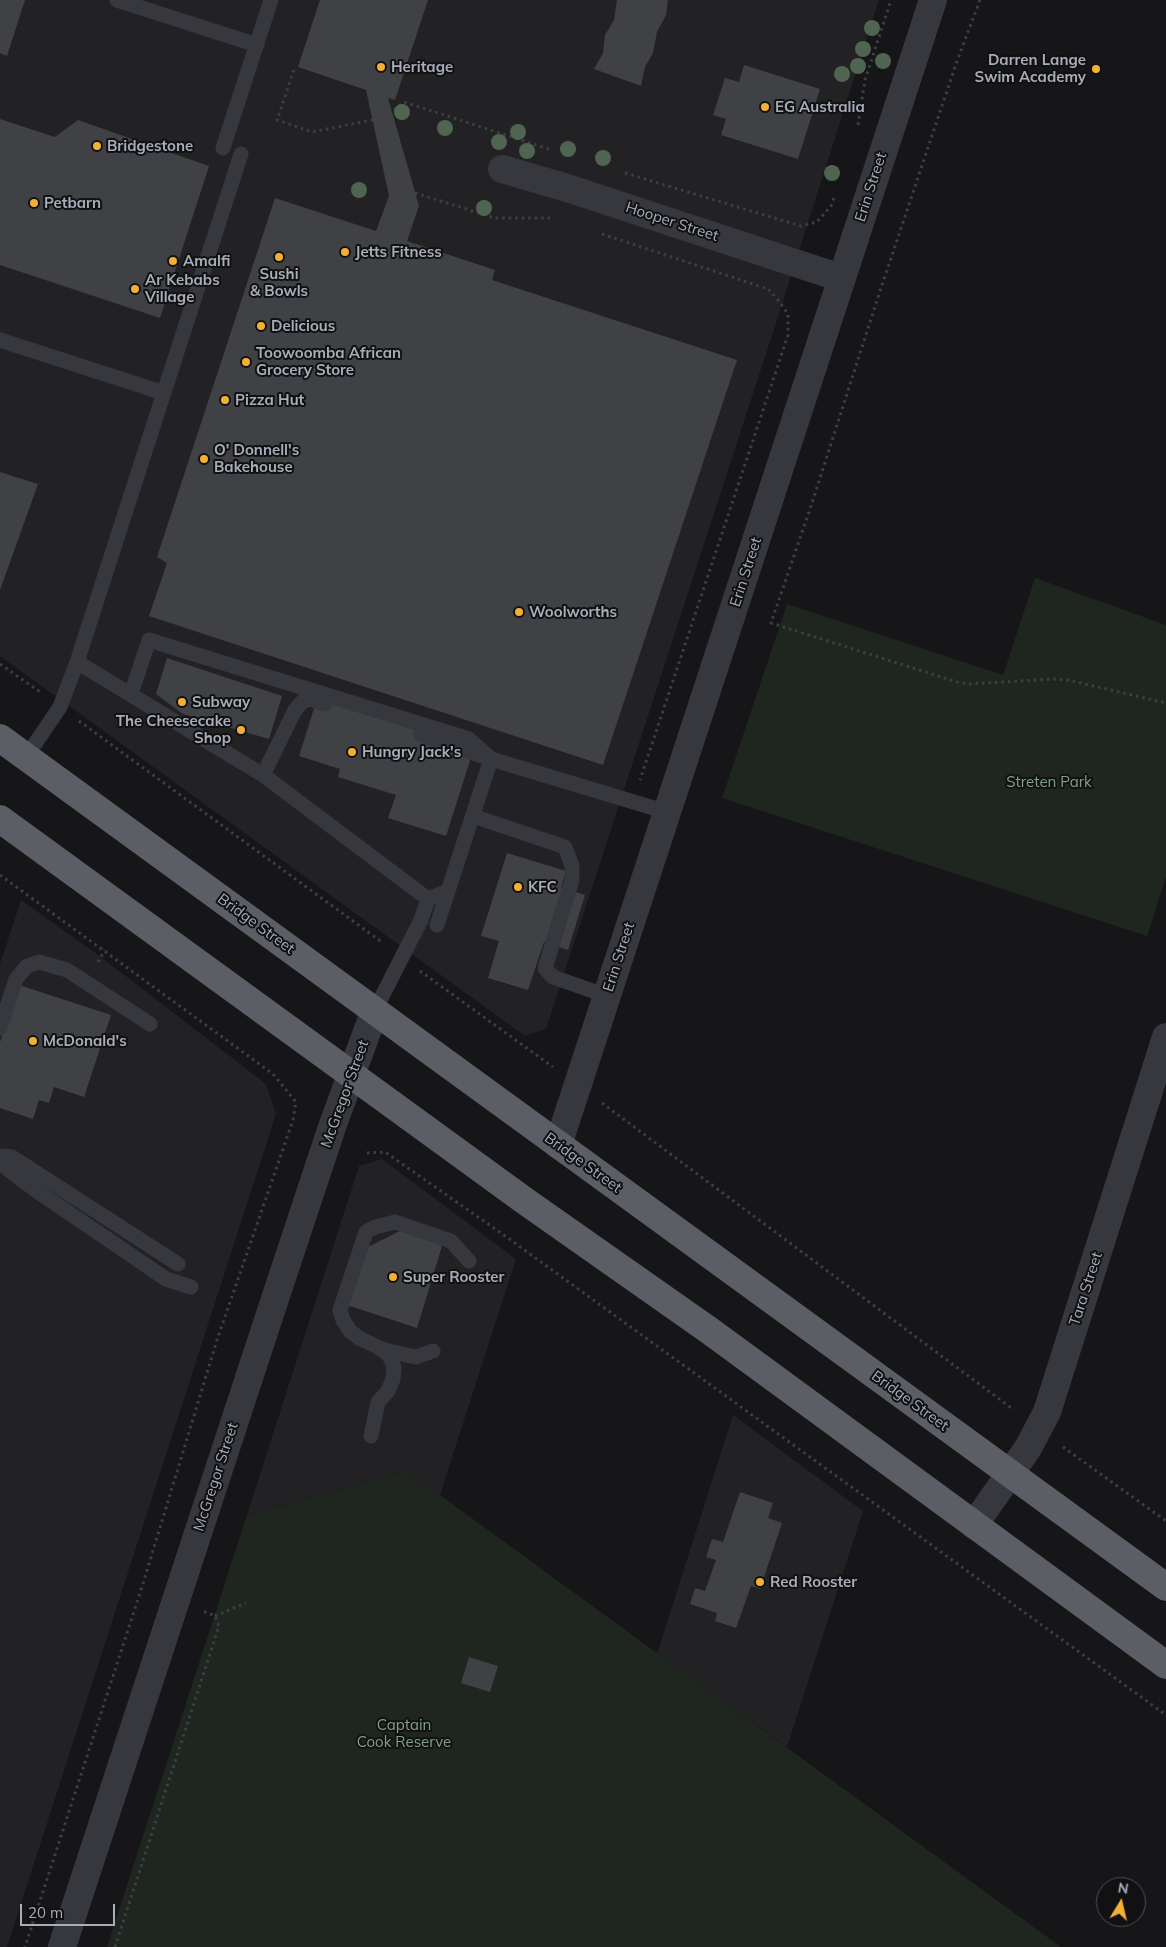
<!DOCTYPE html>
<style>
body{margin:0}
#map{position:relative;width:1166px;height:1947px;overflow:hidden;background:#161618;font-family:Mulish,sans-serif}
canvas{display:block}
.north{position:absolute;left:1096px;top:1877px;width:50px;height:50px;box-sizing:border-box;background:#111113;border:1px solid #4d4f55;border-radius:50%;rotate:9deg;font-size:14px;font-weight:700;line-height:20px;text-align:center;color:#a8adb8}
.north::after{content:'';display:block;margin:auto;width:18px;height:22px;background:#f2b134;clip-path:polygon(50% 0,100% 100%,50% 72%,0 100%)}
.scale{position:absolute;left:20px;top:1904px;width:95px;height:22px;box-sizing:border-box;border:2px solid #a8adb8;border-top:0;padding-left:6px;font-size:15px;line-height:18px;white-space:nowrap;color:#a8adb8;-webkit-text-stroke:4px #111113;paint-order:stroke}
</style>
<div id="map">
<canvas width="1166" height="1947"></canvas>
<div class="north">N</div>
<div class="scale">20 m</div>
</div>
<script>
const g = document.querySelector('canvas').getContext('2d');
g.lineJoin = 'round';
function fill(path, color) {
  g.fillStyle = color;
  g.fill(path, 'evenodd');
}
function toPath(rows) {
  const path = new Path2D();
  for (const r of rows) {
    path.moveTo(r[0], r[1]);
    for (let i = 2; i < r.length; i += 2) path.lineTo(r[i], r[i + 1]);
  }
  return path;
}
function strokePath(path, color, width, dash) {
  g.strokeStyle = color;
  g.lineWidth = width;
  g.lineCap = dash ? 'butt' : 'round';
  g.setLineDash(dash || []);
  g.stroke(path);
}
function drawText(font, color, halo, rows, align = 'center') {
  g.font = font + ' Mulish,sans-serif';
  g.lineWidth = 4;
  g.setLineDash([]);
  g.textBaseline = 'middle';
  g.strokeStyle = halo;
  g.fillStyle = color;
  for (const [text, x, y, turn = 0] of rows) {
    g.save();
    g.translate(x, y);
    g.rotate((+turn || 0) * Math.PI / 180);
    g.textAlign = isNaN(turn) ? turn : align;
    if (halo) g.strokeText(text, 0, 0);
    g.fillText(text, 0, 0);
    g.restore();
  }
}
const built = toPath([
 [0,0,879,0,775,326,546,1029,525,1036,0,656],
 [21,900,101,957,266,1084,276,1114,7,1947,0,1947,0,964],
 [382,1159,516,1259,440,1495,404,1471,247,1515,359,1166],
 [733,1415,863,1511,787,1747,657,1654]
]);
const green = toPath([
 [1035,578,1166,625,1166,877,1147,936,722,798,787,604,1003,675],
 [404,1471,440,1495,1061,1947,107,1947,247,1515]
]);
const building = toPath([
 [0,0,25,0,7,56,0,53],
 [320,0,428,0,395,100,388,98,419,206,407,241,495,270,492,280,737,360,603,765,149,616,167,563,157,557,275,198,376,231,389,196,366,90,298,67],
 [617,0,668,0,666,15,657,32,653,53,645,67,641,86,594,69,603,53,605,35,614,20],
 [744,65,820,89,798,159,721,135,726,119,713,115,725,78,739,82],
 [0,119,55,137,78,120,209,166,160,318,0,265],
 [0,472,38,484,0,590],
 [167,658,282,696,269,739,183,714,156,694],
 [317,699,474,748,446,836,388,818,396,795,338,777,340,769,299,756],
 [507,853,566,871,561,887,585,895,568,950,544,942,528,990,488,978,499,941,481,936],
 [19,985,111,1015,84,1097,54,1087,49,1103,39,1100,33,1119,0,1108,0,1042],
 [406,1228,442,1246,417,1328,344,1304,362,1250],
 [740,1492,773,1503,768,1518,782,1523,760,1589,751,1586,736,1628,715,1621,717,1613,690,1604,695,1588,705,1591,716,1560,706,1557,712,1539,723,1542],
 [469,1657,498,1666,490,1692,461,1683]
]);
const path = toPath([
 [980,0,957,61,881,288,811,506,771,623,957,682,967,684,1054,679,1068,680,1166,703],
 [294,70,277,120,312,132,372,120,392,112,404,102,552,150],
 [858,125,865,80,891,0],
 [625,173,801,226,817,222,831,206,835,195],
 [415,193,495,218,554,218],
 [602,234,768,289,779,301,788,314,788,335,640,780],
 [0,664,40,692],
 [79,721,383,943],
 [0,875,273,1074,296,1102,293,1120,217,1340,141,1590,25,1947],
 [98,962,105,950],
 [420,971,553,1067],
 [602,1103,1014,1410],
 [367,1153,385,1152,501,1233,1166,1715],
 [1063,1447,1166,1521],
 [215,1616,246,1603],
 [115,1947,219,1626,215,1616,203,1611]
]);
const service = toPath([
 [117,0,257,45],
 [223,148,271,0],
 [0,340,164,393],
 [77,662,263,775,428,899,448,891],
 [131,694,149,640,469,739,491,759],
 [421,735,482,756],
 [26,757,60,707,77,662,241,154],
 [263,775,295,710,303,701,311,699,325,704],
 [473,816,565,847,572,866,572,880,545,968,553,977,607,996],
 [437,925,491,759,667,812],
 [375,1010,421,920,428,899],
 [0,1028,16,979,27,966,39,962,67,970,150,1024],
 [0,1156,12,1157,178,1264],
 [0,1163,34,1189,166,1279,191,1287],
 [380,1349,416,1357,433,1351],
 [371,1436,378,1402,388,1391,393,1379,394,1367,390,1357,382,1349,359,1338,350,1331,343,1320,340,1310,366,1232,375,1227,395,1222,451,1241,469,1261]
]);
const minor = toPath([
 [502,169,564,187,841,278],
 [558,1145,933,0],
 [974,1525,1028,1448,1047,1412,1166,1037]
]);
const tertiary = toPath([
 [62,1947,269,1317,332,1127,375,1010]
]);
const trunk = toPath([
 [0,738,1166,1587],
 [0,819,525,1201,710,1331,1166,1665]
]);
const trees = [
 [872,28],
 [863,49],
 [883,61],
 [858,66],
 [842,74],
 [402,112],
 [445,128],
 [518,132],
 [499,142],
 [568,149],
 [527,151],
 [603,158],
 [832,173],
 [359,190],
 [484,208]
];
const markers = [
 [381,67,5,"#f2b134"],
 [1096,69,5,"#f2b134"],
 [765,107,5,"#f2b134"],
 [97,146,5,"#f2b134"],
 [34,203,5,"#f2b134"],
 [345,252,5,"#f2b134"],
 [279,257,5,"#f2b134"],
 [173,261,5,"#f2b134"],
 [135,289,5,"#f2b134"],
 [261,326,5,"#f2b134"],
 [246,362,5,"#f2b134"],
 [225,400,5,"#f2b134"],
 [204,459,5,"#f2b134"],
 [519,612,5,"#f2b134"],
 [182,702,5,"#f2b134"],
 [241,730,5,"#f2b134"],
 [352,752,5,"#f2b134"],
 [518,887,5,"#f2b134"],
 [33,1041,5,"#f2b134"],
 [393,1277,5,"#f2b134"],
 [760,1582,5,"#f2b134"]
];
const poiNames = [
 ["Darren Lange",1086,60,"right"],
 ["Swim Academy",1086,77,"right"],
 ["Heritage",391,67],
 ["EG Australia",775,107],
 ["Bridgestone",107,146],
 ["Petbarn",44,203],
 ["Jetts Fitness",355,252],
 ["Amalfi",183,261],
 ["Sushi",279,274,"center"],
 ["& Bowls",279,291,"center"],
 ["Ar Kebabs",145,280],
 ["Village",145,297],
 ["Delicious",271,326],
 ["Toowoomba African",256,353],
 ["Grocery Store",256,370],
 ["Pizza Hut",235,400],
 ["O' Donnell's",214,450],
 ["Bakehouse",214,467],
 ["Woolworths",529,612],
 ["Subway",192,702],
 ["The Cheesecake",231,721,"right"],
 ["Shop",231,738,"right"],
 ["Hungry Jack's",362,752],
 ["KFC",528,887],
 ["McDonald's",43,1041],
 ["Super Rooster",403,1277],
 ["Red Rooster",770,1582]
];
const streetNames = [
 ["Erin Street",871,187,-72],
 ["Hooper Street",672,222,18],
 ["Erin Street",746,572,-72],
 ["Bridge Street",256,924,36],
 ["Erin Street",619,957,-72],
 ["McGregor Street",345,1094,-70],
 ["Bridge Street",583,1163,36],
 ["Tara Street",1086,1289,-72],
 ["Bridge Street",910,1401,36],
 ["McGregor Street",216,1477,-72]
];
const parkNames = [
 ["Streten Park",1049,782],
 ["Captain",404,1725],
 ["Cook Reserve",404,1742]
];
fill(built, '#222225');
fill(green, '#1e261f');
fill(building, '#404145');
strokePath(path, '#3d3f44', 3, [2.5, 4]);
strokePath(service, '#37383d', 15);
strokePath(minor, '#37383d', 28);
strokePath(tertiary, '#37383d', 28);
strokePath(trunk, '#5b5e65', 28);
g.fillStyle = '#506452';
for (const [x, y] of trees) {
  g.beginPath();
  g.arc(x, y, 8, 0, 2 * Math.PI);
  g.fill();
}
for (const [x, y, r, color] of markers) {
  const dot = new Path2D();
  dot.arc(x, y, r, 0, 2 * Math.PI);
  g.fillStyle = color;
  g.fill(dot);
  strokePath(dot, '#111113', 2);
}
drawText('bold 15px', '#a8adb8', '#111113', poiNames, 'left');
drawText('15px', '#a8adb8', '#111113', streetNames);
drawText('15px', '#7fa381', '#111113', parkNames);
</script>
